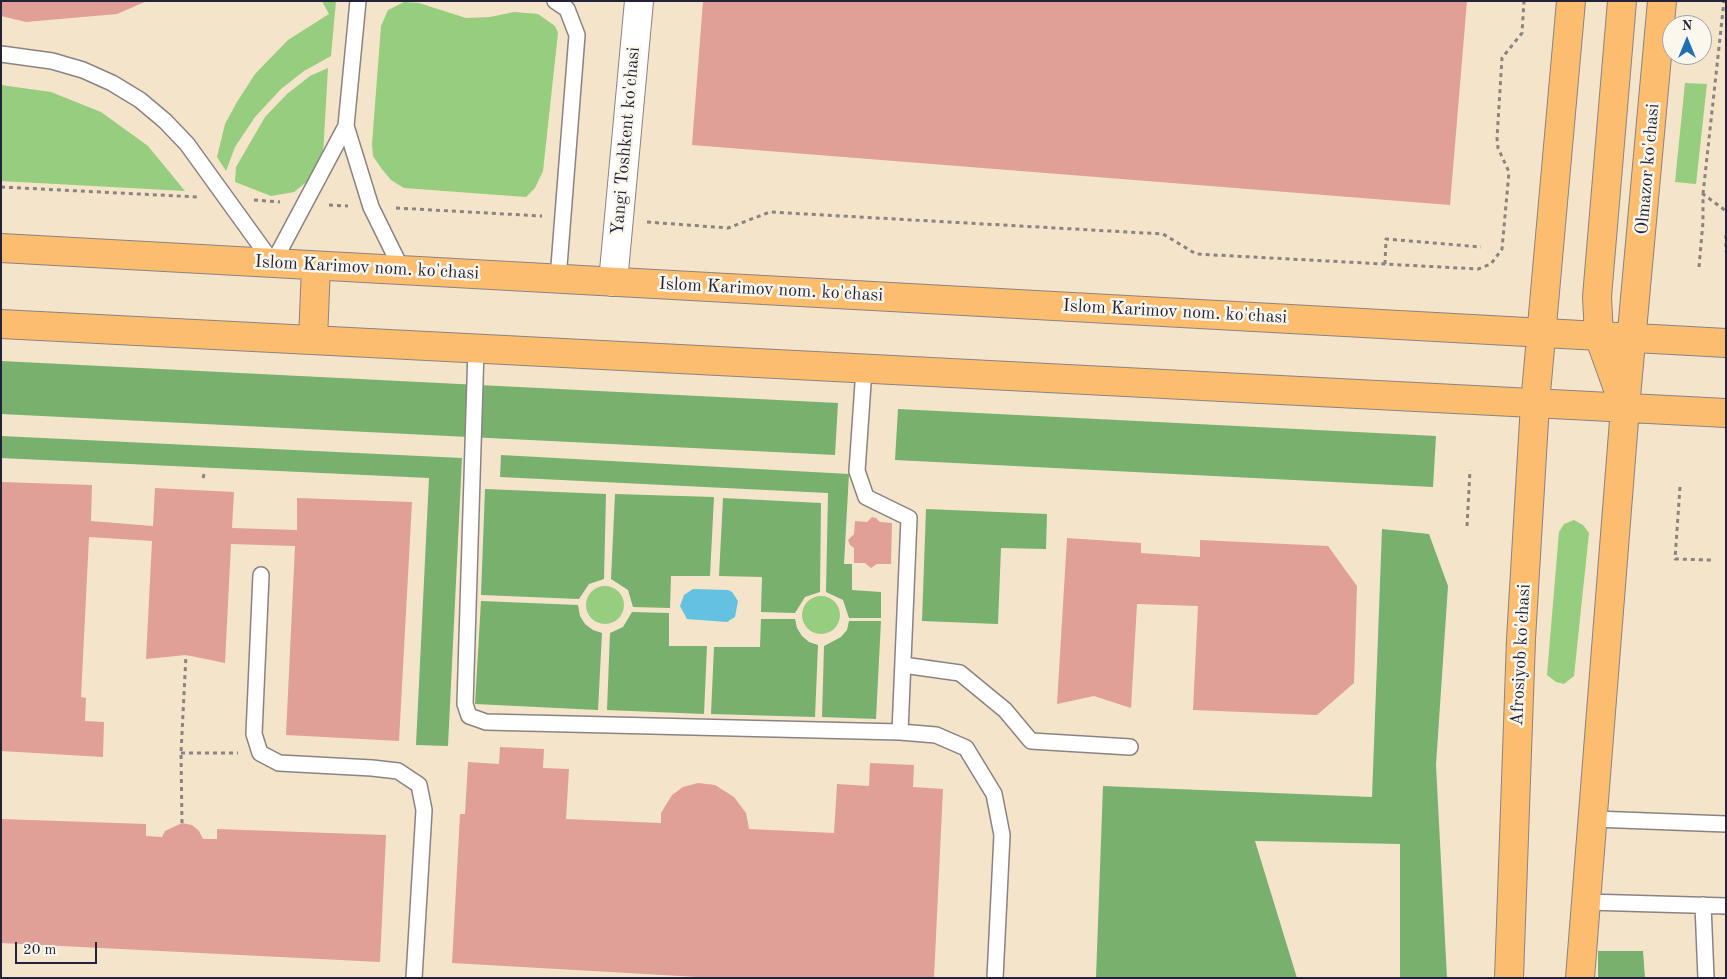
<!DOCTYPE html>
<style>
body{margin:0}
#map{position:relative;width:1727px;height:979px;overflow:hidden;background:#f4e4ca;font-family:"Old Standard TT",serif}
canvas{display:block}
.frame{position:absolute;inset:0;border:2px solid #22223b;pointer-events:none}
.north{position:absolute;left:1662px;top:15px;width:50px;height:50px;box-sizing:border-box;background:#fbf7ec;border:1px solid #a4a2a5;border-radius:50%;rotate:0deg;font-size:14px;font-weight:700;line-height:20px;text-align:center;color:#22223b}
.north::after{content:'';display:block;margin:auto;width:18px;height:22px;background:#1f6fb2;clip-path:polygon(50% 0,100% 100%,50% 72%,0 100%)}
.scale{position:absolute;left:15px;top:942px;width:82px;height:22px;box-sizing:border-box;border:2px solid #22223b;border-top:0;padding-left:6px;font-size:15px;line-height:18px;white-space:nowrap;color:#22223b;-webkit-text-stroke:4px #fbf7ec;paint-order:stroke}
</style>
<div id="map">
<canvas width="1727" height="979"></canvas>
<div class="frame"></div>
<div class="north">N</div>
<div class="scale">20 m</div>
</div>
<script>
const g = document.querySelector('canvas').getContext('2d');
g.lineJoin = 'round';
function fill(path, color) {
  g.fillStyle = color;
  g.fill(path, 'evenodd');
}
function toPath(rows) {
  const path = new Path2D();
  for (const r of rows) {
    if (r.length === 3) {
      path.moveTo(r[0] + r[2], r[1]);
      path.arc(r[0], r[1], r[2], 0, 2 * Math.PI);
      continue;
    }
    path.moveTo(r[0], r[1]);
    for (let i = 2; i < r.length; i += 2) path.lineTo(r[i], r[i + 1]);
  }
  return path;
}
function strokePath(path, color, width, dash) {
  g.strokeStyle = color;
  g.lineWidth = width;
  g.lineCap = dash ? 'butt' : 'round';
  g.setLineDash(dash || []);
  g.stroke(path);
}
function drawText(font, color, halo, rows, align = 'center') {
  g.font = font + ' "Old Standard TT",serif';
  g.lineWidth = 5;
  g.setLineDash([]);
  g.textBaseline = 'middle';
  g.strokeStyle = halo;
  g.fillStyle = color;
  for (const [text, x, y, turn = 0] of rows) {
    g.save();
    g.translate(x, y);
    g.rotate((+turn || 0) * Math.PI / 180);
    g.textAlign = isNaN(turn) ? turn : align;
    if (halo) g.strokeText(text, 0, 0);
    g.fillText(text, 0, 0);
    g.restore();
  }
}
const green = toPath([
 [322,1,336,1,331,56,304,71,281,89,255,117,235,147,226,171,217,157,225,124,237,102,255,74,288,40,329,14],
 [404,2,419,3,466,18,490,17,514,12,538,14,555,26,558,33,543,171,535,188,526,197,404,188,391,180,381,168,373,156,372,144,381,26,388,10],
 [328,68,323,155,314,176,294,192,271,196,235,182,236,167,265,117,287,94,310,76],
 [1685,83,1707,84,1696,184,1675,182],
 [1,85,51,92,101,112,148,146,185,191,1,181],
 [1574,520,1583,525,1589,533,1574,676,1564,684,1556,682,1547,675,1559,532,1564,524],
 [605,605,19],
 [821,615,19]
]);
const forest = toPath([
 [1,361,838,403,835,455,1,414],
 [898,409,1436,436,1433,487,895,460],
 [1,436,462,458,448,746,416,745,429,478,1,458],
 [501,455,849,474,844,564,852,564,852,590,881,592,881,618,849,618,843,600,826,592,828,493,500,477],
 [485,489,606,494,604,579,589,584,579,599,481,595],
 [615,494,714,497,710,576,671,576,670,608,633,607,628,590,611,579],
 [723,498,821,503,820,592,805,597,795,613,761,612,762,577,719,576],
 [926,509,1047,514,1046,549,1001,548,998,624,922,621],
 [1382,529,1429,534,1448,586,1436,765,1447,978,1400,978,1400,844,1255,841,1297,978,1096,978,1103,786,1372,797],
 [481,601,578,605,580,616,585,624,593,630,602,633,598,710,475,704],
 [632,612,669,613,669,646,707,646,704,714,607,710,610,633,623,627],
 [761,619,795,619,797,628,802,636,809,642,818,645,815,717,711,714,714,647,760,647],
 [849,621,881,621,876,719,822,717,824,646,841,637,847,630],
 [1598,951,1643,951,1645,978,1598,978]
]);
const water = toPath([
 [693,589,728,590,732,592,738,601,735,617,727,622,687,619,680,606,684,595]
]);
const building = toPath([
 [1,1,147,1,117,14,26,22,1,16],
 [703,1,1467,1,1450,205,692,145],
 [1,482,92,485,91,521,153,526,155,488,234,492,232,528,297,530,297,498,412,502,399,741,286,735,295,546,231,544,225,663,186,655,146,659,152,541,89,537,81,697,86,698,85,721,104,722,103,757,1,751],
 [872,517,876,518,880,522,892,523,891,564,877,564,871,568,865,563,854,563,854,548,850,545,848,540,854,534,855,521,867,522],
 [1067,538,1141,543,1141,553,1200,557,1200,540,1328,546,1357,586,1354,683,1317,715,1193,710,1198,606,1137,604,1131,708,1094,696,1057,704],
 [500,747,544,749,543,768,569,769,566,819,661,823,661,813,672,795,683,787,698,783,715,785,734,797,746,813,749,829,834,833,837,784,869,786,870,763,914,765,913,787,943,789,934,978,715,978,452,963,460,814,465,814,468,762,499,764],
 [1,819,146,824,146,836,162,837,165,831,182,823,192,825,199,831,203,839,217,839,217,829,386,835,380,962,1,943]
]);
const path = toPath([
 [1,187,198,197],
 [1703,194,1724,1],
 [254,200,280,202],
 [329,205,348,206],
 [396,208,542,216],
 [647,222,728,228,770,212,1163,234,1196,254,1478,269,1491,264,1502,249,1509,172,1498,148,1497,138,1502,58,1522,33,1524,1],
 [1726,235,1726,252],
 [1385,264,1386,239,1481,247],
 [1699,267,1703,222,1703,194,1726,211],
 [203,478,205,471],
 [1680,487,1675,559,1711,560],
 [1467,526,1470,470],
 [181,753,238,753],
 [182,823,181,753,186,655]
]);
const service = toPath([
 [555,1,567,9,577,35,558,279],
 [1,54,52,61,83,70,112,83,140,100,165,121,187,144,273,263,346,126,358,1],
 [346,126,371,207,402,270],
 [476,349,465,704,469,716,486,722,900,732,909,518,866,497,857,471,864,369],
 [261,575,254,734,260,753,279,763,372,768,398,771,419,785,424,810,414,978],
 [903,665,960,673,1005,710,1031,741,1130,747],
 [900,732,936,735,966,748,994,794,1002,835,995,978],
 [1594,819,1726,824],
 [1587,902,1726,906],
 [1703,905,1706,978]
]);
const minor = toPath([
 [613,282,639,1]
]);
const primary = toPath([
 [1,248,1726,343],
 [1,324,1726,413],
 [313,340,316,266],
 [1622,400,1599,336,1597,297,1622,1],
 [1509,978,1521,639,1535,404,1571,1],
 [1580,978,1625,408,1662,1]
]);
const streetNames = [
 ["Yangi Toshkent ko'chasi",626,141,-85],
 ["Olmazor ko'chasi",1648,169,-85],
 ["Islom Karimov nom. ko'chasi",367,268,3],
 ["Islom Karimov nom. ko'chasi",771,290,3],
 ["Islom Karimov nom. ko'chasi",1175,312,3],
 ["Afrosiyob ko'chasi",1521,655,-87]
];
fill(green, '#96cd7f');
fill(forest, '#78b06e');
fill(water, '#62c2e0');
fill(building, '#e0a098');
strokePath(service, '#8b8382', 18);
strokePath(minor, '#8b8382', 30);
strokePath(primary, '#8b8382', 30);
strokePath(path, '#8b8382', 3, [4, 4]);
strokePath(service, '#fff', 15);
strokePath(minor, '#fff', 28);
strokePath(primary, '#fcbd6f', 28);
drawText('18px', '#22223b', '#fbf7ec', streetNames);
</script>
